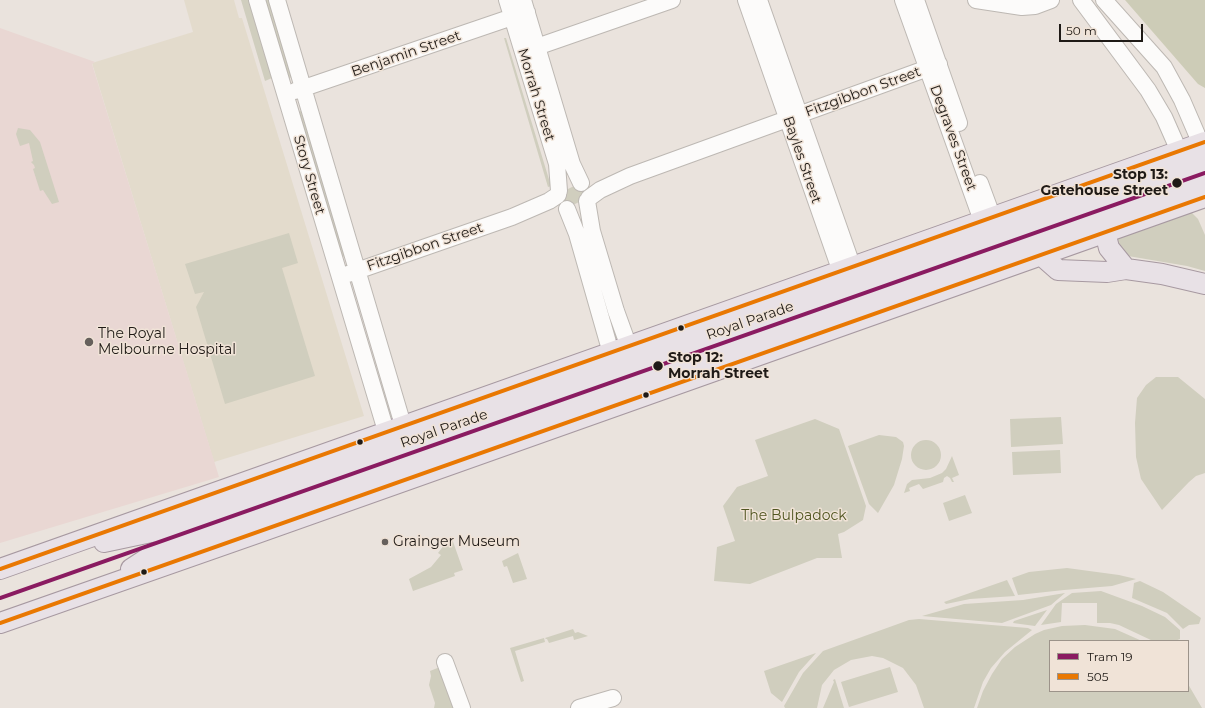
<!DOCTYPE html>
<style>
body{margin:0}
#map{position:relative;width:1205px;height:708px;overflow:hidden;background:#eae3dd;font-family:Montserrat,sans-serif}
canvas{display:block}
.legend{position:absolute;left:1049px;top:640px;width:140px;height:52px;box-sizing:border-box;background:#f0e3d7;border:1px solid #9c938a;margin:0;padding:5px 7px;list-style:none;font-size:12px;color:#1f1a16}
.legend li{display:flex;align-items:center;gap:8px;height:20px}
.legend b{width:20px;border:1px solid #9c938a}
.scale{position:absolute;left:1059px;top:24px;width:84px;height:18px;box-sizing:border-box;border:2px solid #1f1a16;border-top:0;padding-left:5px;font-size:12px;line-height:14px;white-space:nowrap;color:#1f1a16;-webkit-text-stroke:3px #f0e3d7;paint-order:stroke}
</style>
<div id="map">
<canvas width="1205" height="708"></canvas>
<ul class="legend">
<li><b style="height:5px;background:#8a1b61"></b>Tram 19</li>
<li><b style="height:5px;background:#e97802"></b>505</li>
</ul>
<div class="scale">50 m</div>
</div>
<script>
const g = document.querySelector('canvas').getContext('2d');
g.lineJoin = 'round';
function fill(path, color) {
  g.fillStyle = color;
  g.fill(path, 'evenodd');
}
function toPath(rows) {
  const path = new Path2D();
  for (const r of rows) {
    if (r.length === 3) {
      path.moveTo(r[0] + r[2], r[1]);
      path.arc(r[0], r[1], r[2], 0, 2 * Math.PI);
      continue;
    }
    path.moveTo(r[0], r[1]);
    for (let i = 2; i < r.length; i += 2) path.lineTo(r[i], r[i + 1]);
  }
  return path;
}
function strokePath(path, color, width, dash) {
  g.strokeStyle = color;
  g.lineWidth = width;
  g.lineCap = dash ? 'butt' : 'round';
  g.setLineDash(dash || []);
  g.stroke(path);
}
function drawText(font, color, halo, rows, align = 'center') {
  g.font = font + ' Montserrat,sans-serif';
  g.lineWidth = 3;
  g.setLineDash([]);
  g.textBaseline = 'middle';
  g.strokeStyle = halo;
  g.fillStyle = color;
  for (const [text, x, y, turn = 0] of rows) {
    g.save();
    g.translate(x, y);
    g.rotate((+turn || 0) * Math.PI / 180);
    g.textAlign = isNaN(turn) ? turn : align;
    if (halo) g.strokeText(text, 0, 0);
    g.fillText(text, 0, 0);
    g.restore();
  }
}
const education = toPath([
 [184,0,234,0,239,18,242,18,364,416,214,462,92,63,193,32]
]);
const medical = toPath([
 [0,28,95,62,92,64,219,477,0,543]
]);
const green = toPath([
 [241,0,249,0,272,78,265,81],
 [262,0,271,0,292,76,289,79],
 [504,38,506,38,551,186,548,187],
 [301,111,345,256,339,258,295,113],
 [18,128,30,130,40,142,59,202,52,204,43,190,40,191,33,169,35,168,34,165,31,162,33,161,29,143,20,146,16,134],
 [574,186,584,188,586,191,583,200,573,205,563,203,561,199,566,190],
 [1190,211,1198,219,1205,235,1205,271,1187,266,1128,256,1107,240],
 [289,233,298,263,282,268,315,376,225,404,196,307,204,292,195,294,185,264],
 [1156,377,1178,377,1205,399,1205,473,1196,476,1189,482,1162,510,1141,479,1136,457,1135,423,1137,398,1146,385],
 [1061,417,1063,444,1011,447,1010,419],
 [815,419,839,429,866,506,863,520,844,532,838,534,842,558,817,558,750,584,714,581,717,547,735,541,723,506,737,487,768,476,755,440],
 [879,435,896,437,903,442,904,446,902,459,894,485,878,513,869,504,848,446],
 [926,455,15],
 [1060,450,1061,473,1013,475,1012,452],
 [952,456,959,475,952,478,954,482,952,482,950,478,947,476,944,478,943,482,923,489,919,484,909,488,910,491,904,493,907,484,912,480,930,478,942,473,946,469],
 [965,495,972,513,949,521,943,503],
 [451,536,463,570,454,573,455,576,413,591,409,579,431,567,441,555,438,553],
 [518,553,527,579,513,583,507,566,504,567,502,561],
 [1067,568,1119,575,1136,579,1112,586,1064,590,1018,595,1012,578,1029,572],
 [1007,580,1015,596,970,599,946,604,944,602],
 [1140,581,1163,592,1201,618,1199,624,1189,625,1183,629,1167,613,1132,598,1134,583],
 [1101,591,1142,606,1165,617,1180,630,1180,639,1175,641,1153,641,1119,625,1110,623,1097,623,1097,603,1062,603,1061,622,1041,625,1056,604,1072,593],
 [1065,593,1051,605,1002,623,922,616,964,604,1023,600],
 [1047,610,1035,626,1013,623,1014,621],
 [919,619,1028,628,1032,630,1005,652,991,668,983,682,974,708,924,708,916,685,903,668,883,658,872,656,851,660,834,670,822,685,817,708,785,708,784,706,803,673,823,651,909,620],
 [1085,625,1115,629,1142,641,1050,641,1050,691,1188,691,1188,684,1202,708,977,708,983,691,992,674,1002,659,1015,647,1035,634,1044,630,1062,626],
 [573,629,575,633,578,632,588,636,574,640,573,636,549,643,547,639,546,639,545,638],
 [544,638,545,642,515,651,524,681,521,682,510,648],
 [816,653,799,672,782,702,771,693,764,671],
 [440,667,455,708,434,708,435,703,429,685,431,676,430,671],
 [890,667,898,692,849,707,841,682],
 [835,679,844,708,823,708,834,682,833,680]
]);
const forest = toPath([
 [1125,0,1205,0,1205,88,1198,84]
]);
const minor = toPath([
 [257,0,386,431],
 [277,0,403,425],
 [507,0,557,164,559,191],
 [523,0,572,164,581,183],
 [746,0,841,272],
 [759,0,853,268],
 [903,0,986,232],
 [916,0,959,123],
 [976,0,1022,7,1035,6,1051,0],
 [1081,0,1148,90,1164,117,1179,151],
 [1104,0,1164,67,1182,100,1201,144],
 [528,50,672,0],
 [295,91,527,12],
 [980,183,997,229],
 [589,198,600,190,630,176,939,64],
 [587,201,592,231,616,311,629,347],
 [567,209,577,234,611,353],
 [348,274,512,217,549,201,558,195],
 [445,662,462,708],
 [579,708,613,698]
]);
const major = toPath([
 [1105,232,1109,248,1126,269],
 [1041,255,1058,270,1107,272,1126,269,1162,274,1205,284],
 [104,542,156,531,1205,160],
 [0,569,1205,142],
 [131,569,160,550,207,531,1205,179],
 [0,623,257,533,1205,197]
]);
const bus1 = toPath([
 [0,569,1205,142],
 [0,623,1205,197]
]);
const tram1 = toPath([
 [0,598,1205,173]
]);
const markers = [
 [1177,183,5.5,"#1f1a16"],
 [681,328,3.5,"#1f1a16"],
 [89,342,5,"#66605c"],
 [658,366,5.5,"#1f1a16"],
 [646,395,3.5,"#1f1a16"],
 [360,442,3.5,"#1f1a16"],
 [385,542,4,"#66605c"],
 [144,572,3.5,"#1f1a16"]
];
const streetNames = [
 ["Benjamin Street",406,54,-19],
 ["Fitzgibbon Street",863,92,-20],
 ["Morrah Street",536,95,73],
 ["Degraves Street",953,138,70],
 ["Bayles Street",802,160,71],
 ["Story Street",309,175,74],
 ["Fitzgibbon Street",425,247,-19],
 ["Royal Parade",750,321,-19],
 ["Royal Parade",444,429,-19]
];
const stopNames = [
 ["Stop 13:",1168,175],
 ["Gatehouse Street",1168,191],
 ["Stop 12:",668,358,"left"],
 ["Morrah Street",668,374,"left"]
];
const poiNames = [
 ["The Royal",98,334],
 ["Melbourne Hospital",98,350],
 ["Grainger Museum",393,542]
];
const parkNames = [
 ["The Bulpadock",794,516]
];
fill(education, '#e3dbcc');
fill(medical, '#e9d7d3');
fill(green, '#d0cebe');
fill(forest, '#cdccb7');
strokePath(minor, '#bdb8b3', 18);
strokePath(major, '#a799a1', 22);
strokePath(minor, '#fcfbfa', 16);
strokePath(major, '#e8e1e6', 20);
strokePath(bus1, '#e97802', 4);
strokePath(tram1, '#8a1b61', 4);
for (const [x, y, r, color] of markers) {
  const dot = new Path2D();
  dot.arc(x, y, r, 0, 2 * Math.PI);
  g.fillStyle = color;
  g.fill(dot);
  strokePath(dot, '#f0e3d7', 1.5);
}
drawText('14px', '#1f1a16', '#f0e3d7', streetNames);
drawText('bold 14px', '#1f1a16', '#f0e3d7', stopNames, 'right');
drawText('14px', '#1f1a16', '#f0e3d7', poiNames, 'left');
drawText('14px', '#505520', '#f0e3d7', parkNames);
</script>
